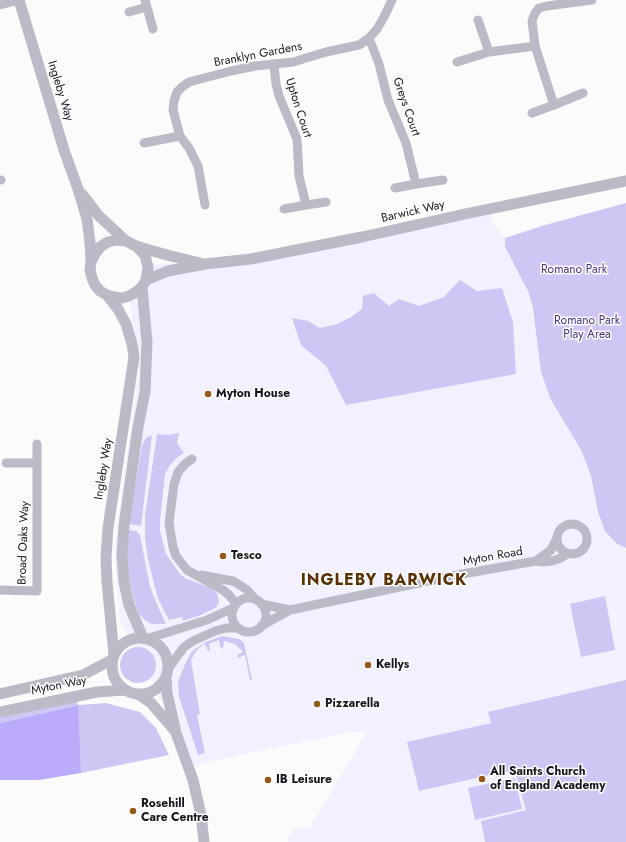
<!DOCTYPE html>
<style>
body{margin:0}
canvas{display:block;background:#fbfbfb}
</style>
<canvas width="626" height="842"></canvas>
<script>
const g = document.querySelector('canvas').getContext('2d');
g.lineJoin = 'round';
function fill(path, color) {
  g.fillStyle = color;
  g.fill(path, 'evenodd');
}
function toPath(rows) {
  const path = new Path2D();
  for (const r of rows) {
    if (r.length === 3) {
      path.moveTo(r[0] + r[2], r[1]);
      path.arc(r[0], r[1], r[2], 0, 2 * Math.PI);
      continue;
    }
    path.moveTo(r[0], r[1]);
    for (let i = 2; i < r.length; i += 2) path.lineTo(r[i], r[i + 1]);
  }
  return path;
}
function strokePath(path, color, width, dash) {
  g.strokeStyle = color;
  g.lineWidth = width;
  g.lineCap = dash ? 'butt' : 'round';
  g.setLineDash(dash || []);
  g.stroke(path);
}
function drawText(font, color, halo, rows, align = 'center') {
  g.font = font + ' Jost,sans-serif';
  g.lineWidth = 3;
  g.setLineDash([]);
  g.textBaseline = 'middle';
  g.strokeStyle = halo;
  g.fillStyle = color;
  for (const [text, x, y, turn = 0] of rows) {
    g.save();
    g.translate(x, y);
    g.rotate((+turn || 0) * Math.PI / 180);
    g.textAlign = isNaN(turn) ? turn : align;
    if (halo) g.strokeText(text, 0, 0);
    g.fillText(text, 0, 0);
    g.restore();
  }
}
const built = toPath([
 [489,209,494,225,505,238,505,247,528,291,537,336,541,372,551,400,581,450,591,476,598,512,616,543,626,548,626,842,288,842,287,839,294,829,310,827,367,732,347,733,188,766,176,733,147,669,120,621,114,549,139,370,129,296,136,292,147,264,219,263]
]);
const green = toPath([
 [626,203,626,548,616,543,605,531,598,512,591,476,581,450,551,400,541,372,533,309,528,291,505,247,505,238,545,225],
 [460,280,477,291,502,288,513,322,516,374,346,405,326,366,301,345,292,318,308,321,320,328,337,324,351,317,362,309,363,296,374,293,389,306,399,299,419,306,444,297],
 [179,433,177,443,184,453,178,457,170,465,165,474,160,521,160,531,166,554,180,574,185,578,213,589,217,593,219,601,218,605,215,608,201,615,183,621,182,617,169,620,158,599,148,560,145,538,145,515,157,434,168,435],
 [152,435,141,526,129,524,142,445,146,438],
 [128,530,136,531,140,535,150,587,159,609,166,624,151,624,145,620,139,614,134,600,129,579,127,559],
 [605,596,615,650,581,657,570,604],
 [222,636,239,639,244,643,252,680,250,680,245,655,238,658,237,655,243,652,235,644,224,641,223,648,221,649,219,640,209,644,210,651,208,651,205,644,199,648,195,653,191,660,200,714,197,715,205,753,198,755,179,697,178,682,185,664,192,651,206,642],
 [138,665,18],
 [626,680,626,842,485,842,481,821,526,810,515,772,503,772,419,791,407,742,491,723,488,712],
 [77,701,78,705,106,703,140,712,156,728,169,755,81,773,77,705,0,723,0,717],
 [515,778,522,809,475,820,468,788]
]);
const forest = toPath([
 [78,705,81,773,39,780,0,780,0,723]
]);
const minor = toPath([
 [145,0,153,29],
 [0,5,19,0],
 [129,12,147,7],
 [478,20,489,52],
 [369,38,379,64,388,100,406,143,416,184,443,180],
 [535,46,554,105,583,93],
 [457,62,489,52,535,46,532,21,535,13,539,8,547,6,592,0],
 [274,65,276,84,279,96,297,139,299,176,306,205,326,202],
 [532,113,554,105],
 [180,136,189,148,198,166,205,205],
 [144,143,180,136,173,110,174,101,177,92,182,87,189,82,231,71,255,66,293,62,326,52,359,45,369,38,377,29,384,17,392,0],
 [0,180,1,180],
 [395,188,416,184],
 [284,209,306,205],
 [192,459,185,464,178,472,174,484,169,523,173,547,176,556,187,570,223,590,230,596,236,604],
 [6,463,37,463],
 [572,539,15],
 [536,561,551,550,557,538],
 [201,575,233,581,246,589,256,600],
 [0,590,37,591,37,444],
 [249,615,17],
 [261,604,290,610],
 [261,626,290,610,462,574,536,561,543,562,552,561,561,558,568,553],
 [146,639,207,620,233,608],
 [168,669,184,647,193,641,215,631,226,628,238,628]
]);
const tertiary = toPath([
 [19,0,64,150,78,189,87,219,90,242,91,262],
 [82,194,99,216,126,241],
 [136,246,145,255,148,267,146,280,142,287,136,292,129,296,122,298,114,297,107,295,100,291,95,285,92,278,90,270,91,262,95,254,100,247,108,242,117,240,126,241,136,246,167,255,200,263],
 [146,280,168,271,205,264,251,259,362,237,465,214,626,181],
 [142,287,147,342,145,392,138,427,124,526,122,555,124,582,129,605,143,638],
 [107,295,118,309,126,324,132,344,134,357,108,528,106,558,107,582,114,655],
 [140,666,28],
 [166,676,167,693,176,733,193,780,201,815,204,842],
 [0,694,83,675,113,659],
 [138,694,151,703,175,731],
 [0,712,97,692,124,690]
]);
const markers = [
 [208,394,4,"#945819"],
 [223,556,4,"#945819"],
 [368,665,4,"#945819"],
 [317,704,4,"#945819"],
 [482,779,4,"#945819"],
 [268,780,4,"#945819"],
 [133,811,4,"#945819"]
];
const streetNames = [
 ["Branklyn Gardens",258,55,-11],
 ["Ingleby Way",60,91,73],
 ["Greys Court",406,107,71],
 ["Upton Court",298,108,72],
 ["Barwick Way",413,212,-13],
 ["Ingleby Way",104,469,-81],
 ["Broad Oaks Way",24,543,-88],
 ["Myton Road",493,557,-10],
 ["Myton Way",59,686,-11]
];
const parkNames = [
 ["Romano Park",574,270],
 ["Romano Park",587,321],
 ["Play Area",587,335]
];
const poiNames = [
 ["Myton House",216,394],
 ["Tesco",231,556],
 ["Kellys",376,665],
 ["Pizzarella",325,704],
 ["All Saints Church",490,772],
 ["of England Academy",490,786],
 ["IB Leisure",276,780],
 ["Rosehill",141,804],
 ["Care Centre",141,818]
];
const districtNames = [
 ["INGLEBY BARWICK",384,581]
];
fill(built, '#f3f1ff');
fill(green, '#cec7f4');
fill(forest, '#bbabfa');
strokePath(minor, '#bcbac6', 9);
strokePath(tertiary, '#bcbac6', 11);
for (const [x, y, r, color] of markers) {
  const dot = new Path2D();
  dot.arc(x, y, r, 0, 2 * Math.PI);
  g.fillStyle = color;
  g.fill(dot);
  strokePath(dot, '#fff', 1.5);
}
drawText('12px', '#16151e', '#fff', streetNames);
drawText('12px', '#4c318b', '#fff', parkNames);
drawText('bold 12px', '#16151e', '#fff', poiNames, 'left');
g.letterSpacing = '1px';
drawText('bold 16px', '#5a3104', '#fff', districtNames);
g.letterSpacing = '0px';
</script>
